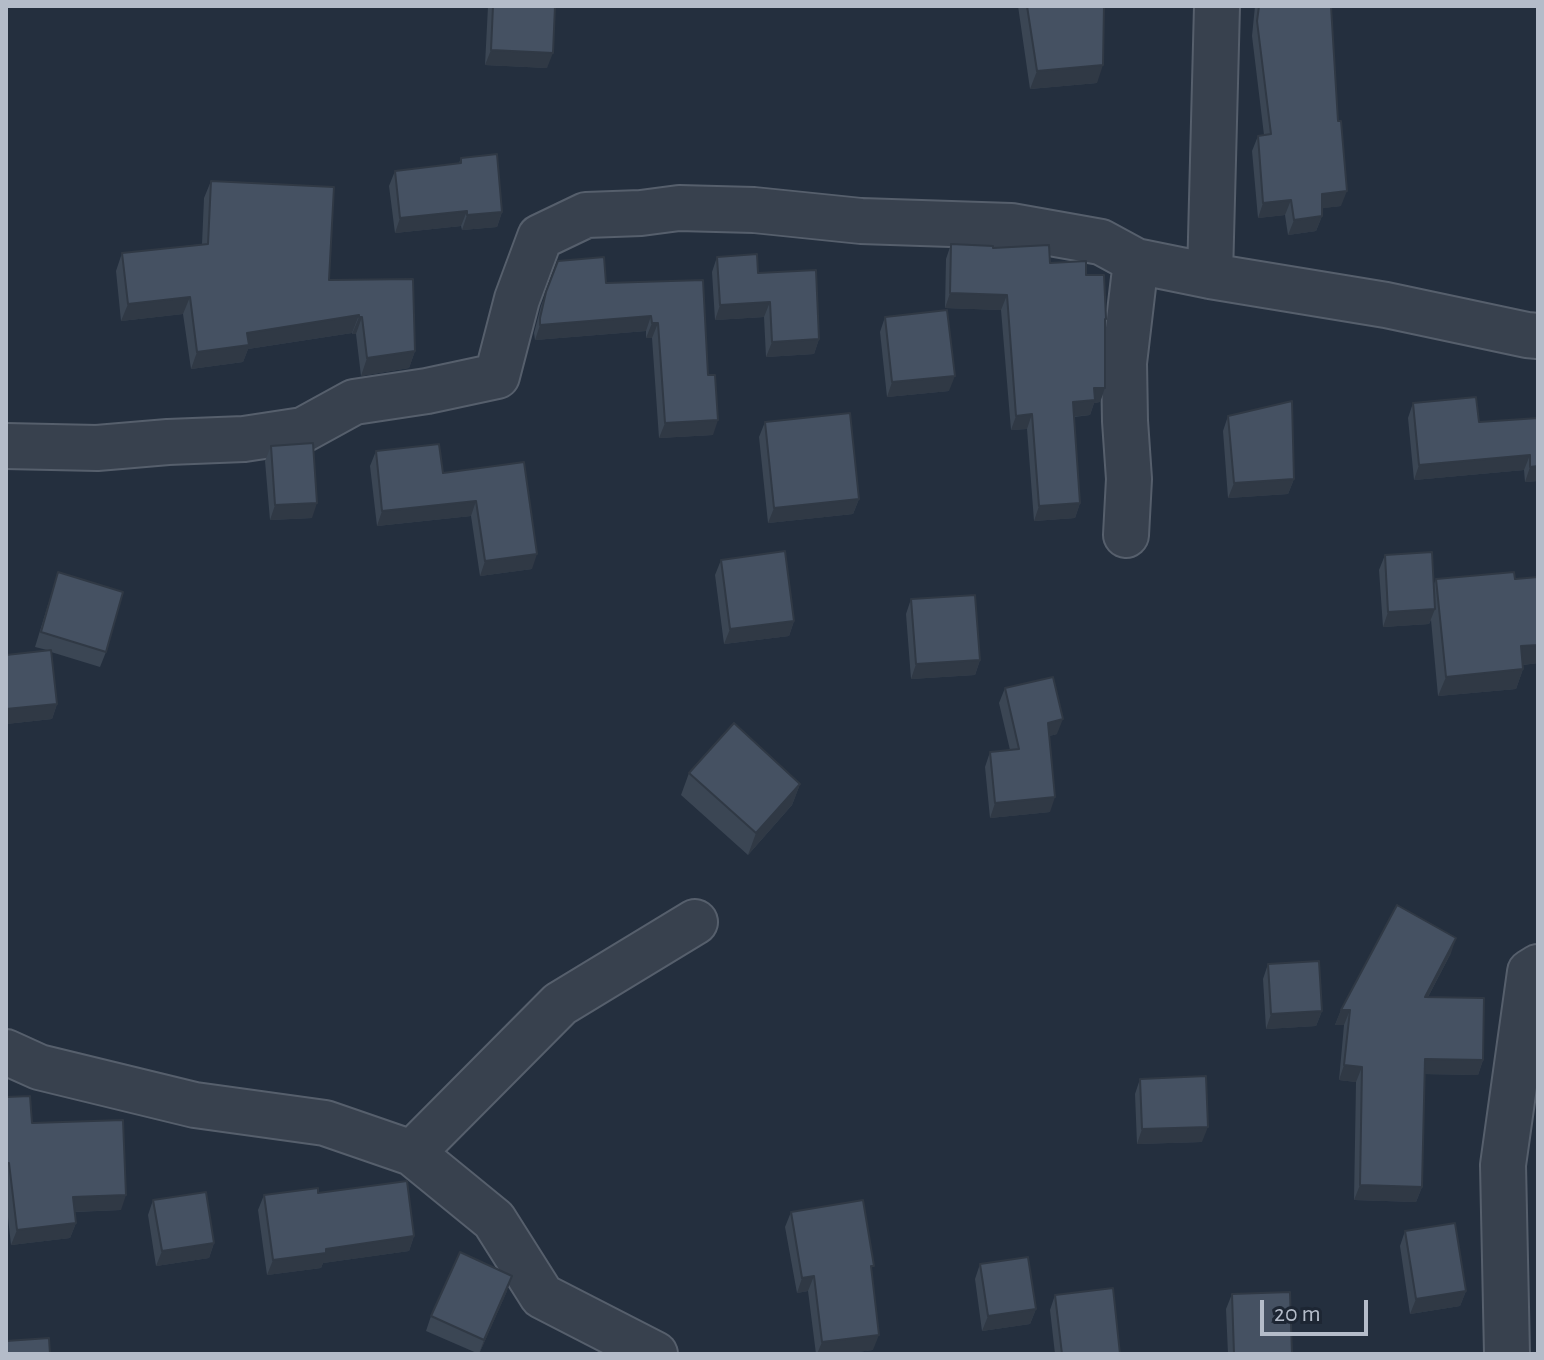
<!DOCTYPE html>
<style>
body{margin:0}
#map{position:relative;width:1544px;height:1360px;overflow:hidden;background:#242f3e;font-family:"Alegreya Sans",sans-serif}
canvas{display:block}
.frame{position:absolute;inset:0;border:8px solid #b4bcc9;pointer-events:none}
.scale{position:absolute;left:1260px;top:1300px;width:108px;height:36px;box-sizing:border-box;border:4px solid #b4bcc9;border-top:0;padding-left:10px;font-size:24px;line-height:28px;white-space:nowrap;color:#b4bcc9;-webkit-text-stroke:6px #1d2633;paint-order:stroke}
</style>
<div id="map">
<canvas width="1544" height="1360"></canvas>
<div class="frame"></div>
<div class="scale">20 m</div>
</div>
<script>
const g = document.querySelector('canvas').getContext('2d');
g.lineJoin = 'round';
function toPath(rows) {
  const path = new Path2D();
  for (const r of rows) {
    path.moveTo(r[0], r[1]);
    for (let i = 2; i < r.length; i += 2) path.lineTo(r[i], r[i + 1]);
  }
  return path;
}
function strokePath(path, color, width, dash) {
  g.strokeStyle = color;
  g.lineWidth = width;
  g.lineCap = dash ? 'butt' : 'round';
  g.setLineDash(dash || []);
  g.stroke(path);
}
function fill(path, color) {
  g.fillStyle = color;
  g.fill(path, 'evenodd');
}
const minor = toPath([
 [1210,276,1217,6],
 [6,446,97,448,168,442,244,439,303,430,354,402,427,391,497,376,517,299,540,237,586,215,641,213,679,208,754,210,861,221,1011,226,1101,242,1136,261,1210,276,1386,305,1527,335,1538,336],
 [1126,535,1129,479,1125,421,1124,363,1136,261],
 [6,1052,39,1067,195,1105,325,1123,412,1153,494,1220,542,1296,655,1354],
 [412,1153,560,1004,695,922],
 [1507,1354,1503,1165,1530,972,1538,967]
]);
const wall = toPath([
 [488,6,555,6,547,68,485,65],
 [1018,6,1104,6,1097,83,1030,89],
 [1255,6,1331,6,1341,206,1322,208,1322,216,1316,231,1288,235,1285,215,1258,218,1252,151,1258,136,1264,135,1252,36],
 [461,158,502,212,497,227,462,230,461,226,395,233,389,186,395,171,459,163],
 [211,181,415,351,409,368,361,376,356,334,352,334,352,333,248,349,243,362,191,369,183,314,121,321,116,271,122,253,202,244,204,198],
 [951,244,993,248,1050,263,1086,275,1106,319,1105,324,1105,388,1100,402,1094,403,1090,415,1074,417,1080,503,1075,518,1034,521,1027,429,1011,430,1001,310,945,308,946,259],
 [717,257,758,273,819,339,814,354,766,357,764,317,715,320,712,272],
 [558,261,606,283,703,280,708,375,713,435,659,438,652,338,646,338,646,331,535,340,534,333,541,306],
 [885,317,949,391,887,397,880,332],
 [1413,403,1479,422,1538,418,1538,481,1525,482,1524,470,1414,480,1408,418],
 [1228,416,1294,479,1288,494,1228,498,1223,431],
 [765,422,859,499,853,514,768,523,759,437],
 [271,446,312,518,270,520,265,461],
 [376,451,443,473,524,462,532,569,480,576,471,516,377,526,370,466],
 [1385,555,1433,586,1436,579,1515,579,1538,663,1523,665,1523,669,1516,689,1438,696,1431,620,1429,624,1383,627,1379,570],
 [721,560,794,621,789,636,724,644,715,575],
 [58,572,106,652,100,667,51,652,57,704,52,719,6,724,6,655,47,650,35,647],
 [911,599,980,660,975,675,911,679,906,614],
 [1005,688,1057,734,1049,736,1050,812,990,818,985,767,990,752,1010,750,999,703],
 [689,773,800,784,792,805,748,855,681,795],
 [1451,953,1428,997,1483,1060,1478,1075,1424,1074,1422,1187,1416,1202,1354,1200,1356,1082,1339,1080,1344,1025,1335,1025,1341,1010],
 [1268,964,1322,1011,1316,1026,1266,1029,1263,979],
 [1140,1079,1202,1142,1137,1144,1135,1094],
 [6,1097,32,1123,121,1210,75,1212,76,1223,70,1238,11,1245,6,1199],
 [318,1193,414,1236,409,1251,323,1263,321,1268,267,1275,258,1210,264,1195],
 [153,1200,214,1243,209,1258,156,1266,148,1215],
 [791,1212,872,1272,873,1350,840,1354,816,1354,808,1291,797,1293,785,1227],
 [1405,1231,1466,1291,1460,1306,1410,1314,1400,1246],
 [980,1264,1036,1309,1030,1324,982,1331,975,1279],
 [507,1291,479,1354,426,1331,431,1316],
 [1232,1294,1292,1354,1228,1354,1226,1309],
 [1055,1295,1120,1354,1055,1354,1050,1310]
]);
const shadedWall = toPath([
 [491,50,553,53,547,68,485,65],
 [1103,65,1097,83,1030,89,1037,71],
 [1347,191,1341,206,1317,209,1322,194],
 [1291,200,1285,215,1258,218,1263,203],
 [467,211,461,226,395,233,400,218],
 [502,212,497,227,462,230,467,215],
 [1322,216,1316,231,1288,235,1294,220],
 [950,293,1007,295,1001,310,945,308],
 [190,297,183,314,121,321,128,304],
 [770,302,764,317,715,320,720,305],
 [359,315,352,333,248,349,243,362,191,369,197,352,247,333],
 [651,316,646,331,535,340,540,325],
 [359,317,362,317,356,334,352,334],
 [652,323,658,323,652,338,646,338],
 [819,339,814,354,766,357,772,342],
 [415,351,409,368,361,376,367,358],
 [955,376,949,391,887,397,892,382],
 [1094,388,1105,388,1100,402,1094,403,1090,415,1068,417,1073,402],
 [1032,414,1027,429,1011,430,1016,416],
 [718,420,713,435,659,438,665,423],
 [1530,455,1524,470,1414,480,1419,465],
 [1538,466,1538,481,1525,482,1530,467],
 [1294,479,1288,494,1228,498,1234,483],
 [859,499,853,514,768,523,774,508],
 [476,501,471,516,377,526,382,511],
 [317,503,312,518,270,520,275,505],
 [1080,503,1075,518,1034,521,1039,506],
 [537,554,532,569,480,576,485,561],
 [1435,609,1429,624,1383,627,1388,612],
 [794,621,789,636,724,644,730,629],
 [1538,645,1538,663,1514,666,1521,646],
 [980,660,975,675,911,679,916,664],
 [1523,669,1516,689,1438,696,1446,677],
 [57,704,52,719,6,724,6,709],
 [1063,719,1057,734,1042,738,1048,723],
 [800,784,792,805,748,855,756,833],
 [1055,797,1050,812,990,818,995,803],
 [1456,938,1451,953,1420,1012,1425,997],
 [1341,1010,1350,1010,1344,1025,1335,1025],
 [1322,1011,1316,1026,1266,1029,1271,1014],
 [1425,1059,1483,1060,1478,1075,1419,1074],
 [1344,1065,1362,1067,1356,1082,1339,1080],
 [1208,1127,1202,1142,1137,1144,1142,1129],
 [1360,1185,1422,1187,1416,1202,1354,1200],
 [126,1195,121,1210,68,1212,73,1197],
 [76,1223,70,1238,11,1245,17,1230],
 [414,1236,409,1251,323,1263,321,1268,267,1275,273,1260,326,1249],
 [214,1243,209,1258,156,1266,162,1251],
 [512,1276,507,1291,479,1354,484,1340],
 [814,1276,808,1291,797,1293,802,1278],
 [1466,1291,1460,1306,1410,1314,1416,1299],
 [1036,1309,1030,1324,982,1331,988,1316],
 [879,1335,873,1350,840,1354,817,1354,822,1342]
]);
const building = toPath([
 [493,6,555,6,553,53,491,50,493,6],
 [1027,6,1104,6,1103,65,1037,71,1027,6],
 [1259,6,1331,6,1338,121,1341,121,1347,191,1322,194,1322,216,1294,220,1291,200,1263,203,1258,136,1271,134,1257,21,1259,6],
 [497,154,502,212,467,215,467,211,400,218,395,171,461,163,461,158,497,154],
 [211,181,334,187,329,280,413,279,415,351,367,358,362,317,359,317,359,315,247,333,249,345,197,352,190,297,128,304,122,253,208,244,211,181],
 [951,244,993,246,993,248,1049,245,1050,263,1086,261,1086,275,1104,275,1106,319,1105,319,1105,388,1094,388,1095,400,1073,402,1080,503,1039,506,1032,414,1016,416,1007,295,950,293,951,244],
 [757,254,758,273,816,270,819,339,772,342,770,302,720,305,717,257,757,254],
 [604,257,606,283,703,280,708,375,715,375,718,420,665,423,658,323,652,323,651,316,540,325,540,318,546,292,558,261,604,257],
 [947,310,955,376,892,382,885,317,947,310],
 [1476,397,1479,422,1538,418,1538,466,1530,467,1530,455,1419,465,1413,403,1476,397],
 [1292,401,1294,479,1234,483,1228,416,1292,401],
 [850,413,859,499,774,508,765,422,850,413],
 [313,443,317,503,275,505,271,446,313,443],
 [439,444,443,473,524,462,537,554,485,561,476,501,382,511,376,451,439,444],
 [785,551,794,621,730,629,721,560,785,551],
 [1432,552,1435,609,1388,612,1385,555,1432,552],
 [58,572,123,592,106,652,41,632,58,572],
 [1514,572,1515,579,1538,577,1538,645,1521,646,1523,669,1446,677,1436,579,1514,572],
 [975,595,980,660,916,664,911,599,975,595],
 [51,650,57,704,6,709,6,655,51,650],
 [1053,677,1063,719,1048,723,1055,797,995,803,990,752,1019,749,1005,688,1053,677],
 [734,723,800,784,756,833,689,773,734,723],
 [1397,905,1456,938,1425,997,1484,998,1483,1060,1425,1059,1422,1187,1360,1185,1362,1067,1344,1065,1350,1010,1341,1010,1397,905],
 [1319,961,1322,1011,1271,1014,1268,964,1319,961],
 [1206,1076,1208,1127,1142,1129,1140,1079,1206,1076],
 [30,1096,32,1123,123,1120,126,1195,73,1197,76,1223,17,1230,9,1163,6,1163,6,1097,30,1096],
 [407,1181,414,1236,326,1249,326,1253,273,1260,264,1195,318,1188,318,1193,407,1181],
 [206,1192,214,1243,162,1251,153,1200,206,1192],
 [863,1200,874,1266,871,1266,879,1335,822,1342,814,1276,802,1278,791,1212,863,1200],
 [1455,1223,1466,1291,1416,1299,1405,1231,1455,1223],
 [460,1252,512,1276,484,1340,431,1316,460,1252],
 [1028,1257,1036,1309,988,1316,980,1264,1028,1257],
 [1113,1288,1120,1354,1062,1354,1055,1295,1113,1288],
 [1290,1292,1292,1354,1234,1354,1232,1294,1290,1292],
 [49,1338,50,1354,6,1354,6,1341,49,1338]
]);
strokePath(minor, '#565f6c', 48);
strokePath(minor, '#38414e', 44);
fill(wall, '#3b4654');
fill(shadedWall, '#303945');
fill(building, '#455162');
strokePath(building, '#303945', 2);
</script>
